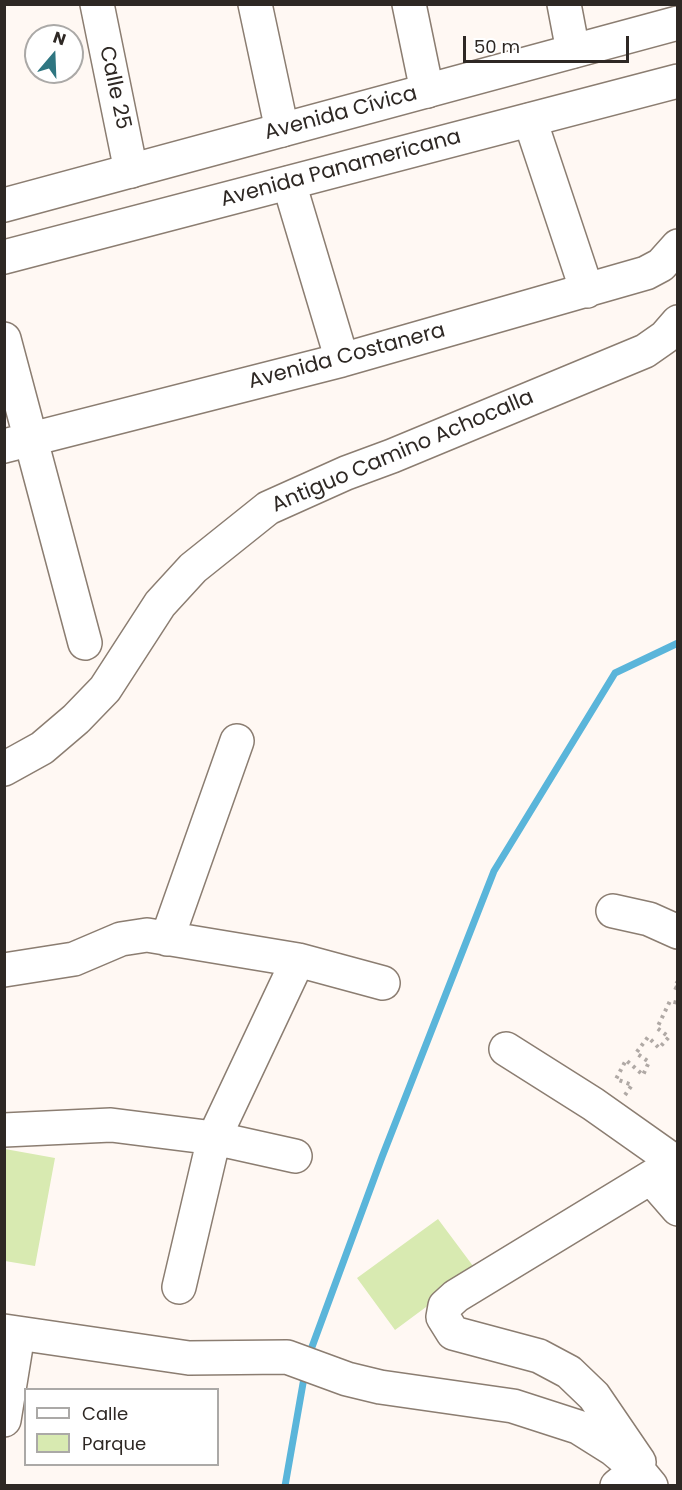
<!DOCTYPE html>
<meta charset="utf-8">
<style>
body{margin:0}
#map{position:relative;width:682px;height:1490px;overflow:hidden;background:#fff8f3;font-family:Poppins,sans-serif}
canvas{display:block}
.frame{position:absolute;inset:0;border:6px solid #2e2824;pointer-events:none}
.legend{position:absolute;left:24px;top:1388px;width:195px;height:78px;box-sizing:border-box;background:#fff;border:2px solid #aba9a7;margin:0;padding:8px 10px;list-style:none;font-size:18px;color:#2e2824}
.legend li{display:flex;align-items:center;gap:12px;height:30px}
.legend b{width:30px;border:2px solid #aba9a7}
.north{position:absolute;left:24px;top:24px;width:60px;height:60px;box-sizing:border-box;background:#fff;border:2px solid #aba9a7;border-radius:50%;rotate:19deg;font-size:16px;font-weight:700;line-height:24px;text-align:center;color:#2e2824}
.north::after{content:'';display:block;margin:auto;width:21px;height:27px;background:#2f7681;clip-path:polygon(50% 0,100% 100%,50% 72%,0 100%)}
.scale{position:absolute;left:463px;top:36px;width:166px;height:27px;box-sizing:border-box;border:3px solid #2e2824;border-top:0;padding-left:8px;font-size:18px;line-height:21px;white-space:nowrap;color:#2e2824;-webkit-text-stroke:4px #fff;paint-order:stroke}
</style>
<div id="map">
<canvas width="682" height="1490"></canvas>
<div class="frame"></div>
<ul class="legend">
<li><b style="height:8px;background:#fff"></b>Calle</li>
<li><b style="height:16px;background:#d8eab1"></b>Parque</li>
</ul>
<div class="north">N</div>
<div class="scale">50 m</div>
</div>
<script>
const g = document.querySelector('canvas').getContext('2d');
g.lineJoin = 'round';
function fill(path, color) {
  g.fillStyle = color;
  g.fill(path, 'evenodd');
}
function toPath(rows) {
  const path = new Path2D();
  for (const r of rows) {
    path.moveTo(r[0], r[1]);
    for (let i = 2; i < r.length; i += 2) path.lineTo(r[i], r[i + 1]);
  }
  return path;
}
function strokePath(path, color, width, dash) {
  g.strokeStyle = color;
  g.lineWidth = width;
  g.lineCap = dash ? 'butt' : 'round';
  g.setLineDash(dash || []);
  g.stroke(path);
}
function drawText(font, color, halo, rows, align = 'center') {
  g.font = font + ' Poppins,sans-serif';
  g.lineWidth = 5;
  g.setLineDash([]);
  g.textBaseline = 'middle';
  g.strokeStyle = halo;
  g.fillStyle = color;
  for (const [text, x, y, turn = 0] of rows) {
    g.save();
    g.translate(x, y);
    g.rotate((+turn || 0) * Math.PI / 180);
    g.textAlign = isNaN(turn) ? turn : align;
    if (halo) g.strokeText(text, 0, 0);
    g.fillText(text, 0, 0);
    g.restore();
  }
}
const green = toPath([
 [5,1149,55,1158,35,1266,5,1261],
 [438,1219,476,1270,395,1330,357,1278]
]);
const stream = toPath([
 [309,1355,382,1157,494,871,615,673,678,643],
 [285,1486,305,1372]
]);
const path = toPath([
 [678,981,674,987,678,989],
 [625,1095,632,1085,616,1079,626,1060,643,1075,649,1062,636,1053,648,1037,659,1048,669,1037,657,1028,670,1001,678,1003]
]);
const minor = toPath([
 [97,4,131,171],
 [255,4,282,130],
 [409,4,427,91],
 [564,4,573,51],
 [530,120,587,291],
 [289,183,342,360],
 [4,339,85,643],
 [4,446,342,360,646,273,661,265,678,246],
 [613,911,649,919,678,932],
 [167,939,237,741],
 [4,970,74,959,121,939,147,935,298,960,383,983],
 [506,1049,593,1104,678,1164],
 [4,1130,111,1125,214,1138,295,1156],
 [651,1178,678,1209],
 [179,1287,214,1138,298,960],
 [4,1331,189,1358,287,1357,347,1379,380,1387,513,1406,578,1427,613,1449,637,1469,651,1486],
 [4,1420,18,1334],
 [617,1486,638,1469,639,1462,594,1396,569,1372,539,1356,453,1333,443,1317,445,1306,456,1296,676,1162]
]);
const major = toPath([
 [4,205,678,23],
 [4,257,678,81],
 [4,769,42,748,76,719,105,689,160,604,193,568,268,508,346,473,392,456,645,351,665,337,678,322]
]);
const streetNames = [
 ["Calle 25",114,88,78],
 ["Avenida Cívica",341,114,-15],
 ["Avenida Panamericana",341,169,-15],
 ["Avenida Costanera",347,357,-15],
 ["Antiguo Camino Achocalla",403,452,-23]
];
fill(green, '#d8eab1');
strokePath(stream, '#5ab5da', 7);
strokePath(minor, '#8b7d71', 36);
strokePath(major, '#8b7d71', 36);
strokePath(path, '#b0a9a5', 4, [3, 4.5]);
strokePath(minor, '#fff', 33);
strokePath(major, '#fff', 33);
drawText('21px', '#2e2824', '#fff', streetNames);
</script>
